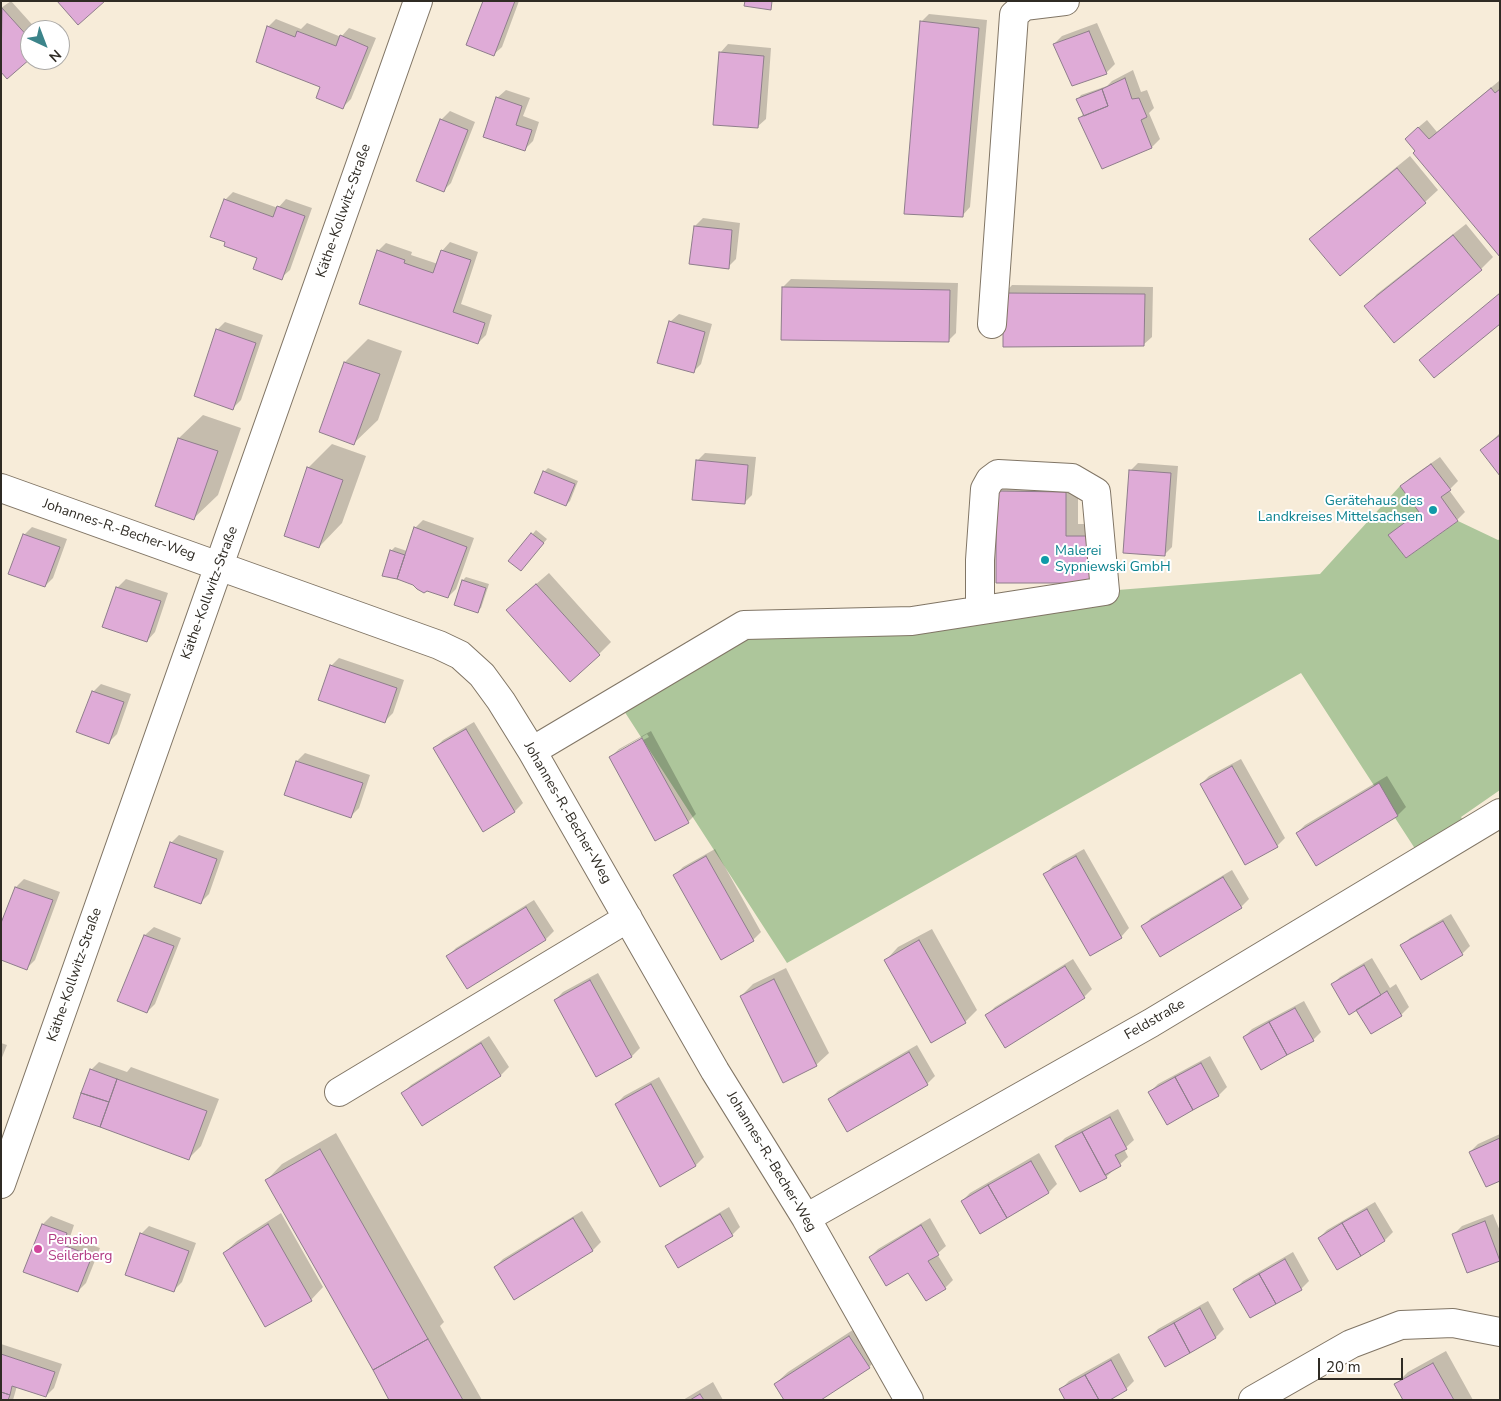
<!DOCTYPE html>
<meta charset="utf-8">
<style>
body{margin:0}
#map{position:relative;width:1501px;height:1401px;overflow:hidden;background:#f7ecd9;font-family:"Nunito Sans",sans-serif}
canvas{display:block}
.frame{position:absolute;inset:0;border:2px solid #2f2b24;pointer-events:none}
.north{position:absolute;left:20px;top:20px;width:50px;height:50px;box-sizing:border-box;background:#fff;border:1px solid #acaaa7;border-radius:50%;rotate:137deg;font-size:14px;font-weight:700;line-height:20px;text-align:center;color:#2f2b24}
.north::after{content:'';display:block;margin:auto;width:18px;height:22px;background:#3c848a;clip-path:polygon(50% 0,100% 100%,50% 72%,0 100%)}
.scale{position:absolute;left:1318px;top:1358px;width:85px;height:22px;box-sizing:border-box;border:2px solid #2f2b24;border-top:0;padding-left:6px;font-size:15px;line-height:18px;white-space:nowrap;color:#2f2b24;-webkit-text-stroke:4px #fff;paint-order:stroke}
</style>
<div id="map">
<canvas width="1501" height="1401"></canvas>
<div class="frame"></div>
<div class="north">N</div>
<div class="scale">20 m</div>
</div>
<script>
const g = document.querySelector('canvas').getContext('2d');
g.lineJoin = 'round';
function fill(path, color) {
  g.fillStyle = color;
  g.fill(path, 'evenodd');
}
function toPath(rows) {
  const path = new Path2D();
  for (const r of rows) {
    path.moveTo(r[0], r[1]);
    for (let i = 2; i < r.length; i += 2) path.lineTo(r[i], r[i + 1]);
  }
  return path;
}
function strokePath(path, color, width, dash) {
  g.strokeStyle = color;
  g.lineWidth = width;
  g.lineCap = dash ? 'butt' : 'round';
  g.setLineDash(dash || []);
  g.stroke(path);
}
function drawText(font, color, halo, rows, align = 'center') {
  g.font = font + ' "Nunito Sans",sans-serif';
  g.lineWidth = 4;
  g.setLineDash([]);
  g.textBaseline = 'middle';
  g.strokeStyle = halo;
  g.fillStyle = color;
  for (const [text, x, y, turn = 0] of rows) {
    g.save();
    g.translate(x, y);
    g.rotate((+turn || 0) * Math.PI / 180);
    g.textAlign = isNaN(turn) ? turn : align;
    if (halo) g.strokeText(text, 0, 0);
    g.fillText(text, 0, 0);
    g.restore();
  }
}
const green = toPath([
 [1400,486,1419,512,1389,535,1406,558,1458,521,1498,540,1500,539,1500,790,1461,817,1470,832,1423,861,1301,673,787,963,617,700,744,625,1105,591,1320,574]
]);
const shadow = toPath([
 [11,1,37,30,30,30,30,57,1,70,1,8],
 [484,1,519,1,502,47,493,55],
 [929,14,987,20,970,207,962,216,921,22],
 [276,19,301,29,307,23,341,37,349,28,376,38,351,99,343,107,321,87,268,27],
 [1097,23,1115,64,1107,72,1073,84,1054,44,1062,36],
 [728,44,771,48,766,119,757,127,720,53],
 [1133,70,1141,92,1147,90,1154,108,1149,113,1160,139,1152,147,1079,119,1084,113,1078,99,1081,95,1107,86,1112,81],
 [1499,81,1500,82,1500,255,1417,151,1414,131,1427,120,1437,132],
 [506,90,530,98,523,116,539,122,533,141,525,149,497,98],
 [450,111,475,122,451,183,443,191,417,181,441,120],
 [1410,156,1438,190,1425,202,1340,274,1310,239,1323,227],
 [233,192,278,208,286,199,312,208,290,270,281,278,258,257,225,200],
 [703,218,740,223,736,259,728,267,695,226],
 [1466,224,1493,257,1481,269,1365,307,1377,294],
 [450,242,478,252,461,304,492,315,486,335,478,343,378,251,386,243,412,252,411,255,438,264,442,251],
 [791,279,958,283,956,333,948,341,783,287],
 [1012,285,1153,287,1152,337,1143,345,1004,294],
 [679,314,712,324,701,364,693,372,670,322],
 [225,322,263,335,241,400,233,408,217,330],
 [368,339,402,351,378,420,354,443,345,362],
 [203,415,241,428,218,495,194,518,156,506,179,438],
 [1500,433,1500,474,1482,450],
 [332,444,366,456,342,523,319,547,308,468],
 [705,453,756,457,752,495,744,503,697,461],
 [1440,457,1458,481,1449,490,1465,512,1457,520,1406,557,1390,535,1420,511,1402,486,1410,478],
 [1138,463,1178,466,1172,547,1164,555,1130,471],
 [548,468,578,481,570,501,566,505,544,472],
 [1010,480,1078,480,1078,524,1105,524,1105,569,998,492],
 [423,520,474,538,456,589,448,597,414,584,391,551,395,547,407,551,415,528],
 [32,527,67,539,53,578,45,586,24,535],
 [536,530,547,539,524,566,510,561],
 [549,573,611,642,599,654,520,598],
 [466,577,489,584,481,608,477,611,463,580],
 [126,579,168,593,155,632,147,641,117,588],
 [339,658,404,680,393,713,385,721,331,666],
 [101,684,131,694,117,734,109,742,93,692],
 [474,722,523,803,515,811,483,830,435,748,443,740],
 [651,731,696,814,688,822,611,757,619,749],
 [647,734,649,737,618,753,618,751],
 [305,753,370,775,359,808,351,816,297,761],
 [1241,759,1285,838,1277,846,1201,784,1209,776],
 [1387,776,1406,807,1398,815,1316,864,1297,833,1305,825],
 [179,835,224,851,209,894,201,902,171,843],
 [715,849,761,932,753,940,675,875,683,867],
 [1084,849,1129,928,1121,937,1045,874,1053,866],
 [1232,870,1249,899,1241,907,1161,955,1143,926,1151,918],
 [24,879,60,892,35,960,27,968,1,926,16,887],
 [534,900,554,931,546,939,467,987,448,956,456,948],
 [1451,914,1470,946,1462,954,1402,946,1410,938],
 [154,927,181,938,155,1004,147,1012,119,1001,145,935],
 [932,929,977,1010,965,1022,886,960,898,947],
 [1372,958,1390,988,1396,984,1409,1007,1401,1015,1371,1032,1357,1008,1332,985,1340,977],
 [1073,959,1092,989,1084,997,987,1015,995,1007],
 [786,968,829,1053,816,1065,741,996,753,984],
 [598,973,640,1048,632,1056,597,1075,555,1000,563,992],
 [1304,1001,1321,1032,1313,1040,1244,1037,1252,1029],
 [489,1036,509,1067,501,1075,422,1124,403,1093,411,1085],
 [1,1043,7,1045,1,1060],
 [917,1045,935,1076,927,1084,830,1099,838,1091],
 [1210,1056,1227,1087,1219,1095,1167,1123,1150,1092,1158,1084],
 [99,1062,127,1072,131,1067,219,1099,201,1146,189,1158,91,1070],
 [659,1077,704,1157,696,1165,661,1185,616,1104,624,1096],
 [1118,1109,1134,1140,1124,1149,1128,1157,1106,1177,1057,1146,1065,1138],
 [336,1133,444,1322,440,1326,482,1400,391,1400,266,1181,282,1164],
 [1500,1134,1500,1179,1470,1152,1478,1144],
 [1039,1153,1057,1184,1049,1192,962,1201,970,1193],
 [1375,1202,1393,1232,1385,1240,1337,1268,1319,1238,1327,1230],
 [729,1207,740,1227,732,1235,666,1247,675,1239],
 [582,1211,601,1242,593,1250,515,1298,495,1267,503,1259],
 [281,1213,323,1287,311,1300,224,1253,237,1241],
 [1493,1214,1500,1231,1500,1259,1468,1272,1454,1234,1462,1226],
 [51,1216,74,1225,70,1237,100,1248,86,1283,78,1291,25,1271,43,1224],
 [930,1218,946,1246,937,1254,953,1280,945,1288,909,1271,870,1257,878,1249],
 [149,1226,196,1243,182,1282,174,1290,141,1234],
 [1293,1252,1309,1281,1301,1289,1235,1289,1243,1281],
 [1208,1301,1224,1329,1216,1337,1165,1365,1150,1337,1158,1329],
 [862,1324,881,1355,869,1367,775,1384,788,1372],
 [1,1344,62,1364,54,1388,46,1396,17,1386,13,1400,1,1400],
 [1446,1351,1473,1400,1404,1400,1396,1384,1408,1372],
 [1119,1353,1134,1381,1126,1389,1061,1389,1069,1381],
 [713,1382,723,1400,683,1400]
]);
const building = toPath([
 [57,1,105,1,78,25,57,1],
 [483,1,515,1,494,56,466,45,483,1],
 [745,1,772,1,771,10,744,6,745,1],
 [2,8,30,39,30,59,7,79,1,72,2,8],
 [920,21,979,28,963,217,904,214,920,21],
 [267,26,295,37,297,31,336,46,340,35,368,47,343,109,316,98,320,87,256,62,267,26],
 [1089,31,1107,74,1072,86,1053,44,1089,31],
 [719,52,764,56,758,128,713,125,719,52],
 [1125,78,1132,99,1139,98,1147,117,1141,120,1152,148,1102,169,1078,118,1108,106,1102,89,1125,78],
 [1491,88,1495,93,1500,89,1500,257,1413,153,1415,151,1405,139,1418,127,1429,139,1491,88],
 [1102,89,1108,106,1084,116,1076,99,1102,89],
 [496,97,522,106,516,125,532,130,525,151,483,137,496,97],
 [440,119,468,130,444,192,416,181,440,119],
 [1397,168,1426,203,1340,276,1309,239,1397,168],
 [224,199,273,217,277,206,305,216,282,280,253,269,257,258,224,246,225,242,210,237,224,199],
 [694,226,732,230,729,269,689,264,694,226],
 [1453,235,1482,270,1394,343,1364,306,1453,235],
 [377,250,405,260,404,263,433,273,441,250,471,260,453,312,485,323,478,344,359,304,377,250],
 [782,287,950,290,949,342,781,340,782,287],
 [1003,293,1145,294,1144,346,1003,347,1003,293],
 [1500,293,1500,324,1434,378,1419,360,1500,293],
 [669,321,705,332,694,373,657,363,669,321],
 [216,329,256,343,233,410,194,396,216,329],
 [344,362,380,374,354,445,319,432,344,362],
 [1500,435,1500,476,1480,450,1500,435],
 [178,438,218,451,194,520,155,506,178,438],
 [696,460,748,465,745,504,692,500,696,460],
 [1431,464,1451,490,1441,497,1458,521,1406,558,1388,535,1419,512,1400,486,1431,464],
 [307,467,343,480,319,548,284,536,307,467],
 [1129,470,1171,473,1165,556,1123,553,1129,470],
 [543,471,575,484,566,506,534,493,543,471],
 [996,491,1066,492,1066,536,1094,536,1094,583,996,583,996,491],
 [414,527,467,547,448,598,427,591,424,593,417,589,413,585,397,579,414,527],
 [531,533,544,543,521,571,508,561,531,533],
 [23,534,60,547,45,587,8,574,23,534],
 [390,550,405,555,397,579,382,576,390,550],
 [462,580,486,588,478,613,454,605,462,580],
 [536,584,600,655,570,682,506,610,536,584],
 [116,587,161,601,147,642,102,627,116,587],
 [330,665,397,688,385,723,318,700,330,665],
 [92,691,124,702,109,744,76,732,92,691],
 [466,729,515,812,483,832,433,748,466,729],
 [642,738,689,823,655,841,609,757,642,738],
 [296,761,363,783,351,818,284,795,296,761],
 [1232,766,1278,847,1245,865,1200,784,1232,766],
 [1379,783,1398,816,1316,866,1296,833,1379,783],
 [170,842,217,859,201,904,154,887,170,842],
 [706,856,754,941,721,960,673,875,706,856],
 [1076,856,1122,938,1090,956,1043,874,1076,856],
 [1223,877,1242,908,1160,957,1141,926,1223,877],
 [15,887,53,900,27,970,1,960,1,923,15,887],
 [526,907,546,940,467,989,446,956,526,907],
 [1443,921,1463,955,1421,980,1400,945,1443,921],
 [144,935,174,946,147,1013,117,1001,144,935],
 [919,940,966,1023,931,1043,884,960,919,940],
 [1364,965,1381,995,1349,1015,1331,984,1364,965],
 [1065,966,1085,998,1005,1048,985,1015,1065,966],
 [774,979,817,1066,783,1083,740,996,774,979],
 [590,980,632,1057,596,1077,554,1000,590,980],
 [1387,991,1402,1016,1371,1034,1356,1010,1387,991],
 [1295,1008,1314,1041,1287,1055,1269,1022,1295,1008],
 [1269,1022,1287,1055,1261,1070,1243,1037,1269,1022],
 [481,1043,501,1076,422,1126,401,1093,481,1043],
 [909,1052,928,1085,847,1132,828,1099,909,1052],
 [1201,1063,1219,1096,1193,1110,1175,1077,1201,1063],
 [90,1069,117,1079,109,1102,81,1093,90,1069],
 [1175,1077,1193,1110,1167,1125,1148,1092,1175,1077],
 [117,1079,207,1111,189,1160,100,1127,117,1079],
 [651,1084,696,1166,660,1187,615,1104,651,1084],
 [81,1093,109,1102,100,1127,73,1118,81,1093],
 [1110,1117,1127,1149,1115,1155,1121,1166,1105,1175,1082,1132,1110,1117],
 [1082,1132,1107,1178,1080,1192,1055,1146,1082,1132],
 [1500,1138,1500,1181,1486,1187,1469,1152,1500,1138],
 [320,1149,428,1339,373,1370,265,1180,320,1149],
 [1031,1161,1049,1193,1007,1218,988,1185,1031,1161],
 [988,1185,1007,1218,980,1234,961,1201,988,1185],
 [1367,1209,1385,1241,1361,1256,1342,1223,1367,1209],
 [720,1214,733,1236,678,1268,665,1246,720,1214],
 [573,1218,593,1251,514,1300,494,1267,573,1218],
 [1485,1221,1500,1261,1467,1273,1452,1234,1485,1221],
 [1342,1223,1361,1256,1337,1270,1318,1238,1342,1223],
 [42,1224,67,1233,63,1245,92,1256,78,1292,23,1272,42,1224],
 [268,1224,312,1301,265,1327,223,1253,268,1224],
 [921,1225,939,1255,928,1261,946,1289,926,1301,908,1273,886,1286,869,1257,921,1225],
 [140,1233,189,1251,174,1292,125,1275,140,1233],
 [1285,1259,1302,1290,1276,1304,1259,1274,1285,1259],
 [1259,1274,1276,1304,1250,1318,1233,1289,1259,1274],
 [1200,1308,1216,1338,1190,1353,1174,1323,1200,1308],
 [1174,1323,1190,1353,1165,1367,1148,1337,1174,1323],
 [849,1336,870,1368,821,1400,784,1400,774,1384,849,1336],
 [428,1339,463,1400,389,1400,373,1370,428,1339],
 [1,1354,55,1372,46,1397,12,1386,10,1395,1,1392,1,1354],
 [1111,1360,1127,1390,1110,1400,1099,1400,1085,1375,1111,1360],
 [1433,1363,1454,1400,1403,1400,1394,1384,1433,1363],
 [1085,1375,1099,1400,1065,1400,1059,1389,1085,1375],
 [1,1392,10,1395,8,1400,1,1400,1,1392],
 [700,1394,704,1400,690,1400,700,1394]
]);
const minor = toPath([
 [992,324,1014,15,1024,6,1065,1],
 [1,488,439,645,460,655,482,675,501,701,532,751,715,1071,806,1218,909,1400],
 [532,751,744,625,912,621,1105,591,1096,492,1072,478,998,474,990,480,985,489,980,560,980,610],
 [339,1092,628,918],
 [1,1184,418,1],
 [806,1218,1151,1023,1500,813],
 [1253,1400,1351,1344,1401,1325,1453,1323,1500,1332]
]);
const markers = [
 [1433,510,5,"#0f9aa8"],
 [1045,560,5,"#0f9aa8"],
 [38,1249,5,"#d1479c"]
];
const streetNames = [
 ["Käthe-Kollwitz-Straße",344,211,-71],
 ["Johannes-R.-Becher-Weg",119,530,19],
 ["Käthe-Kollwitz-Straße",210,593,-70],
 ["Johannes-R.-Becher-Weg",567,813,60],
 ["Käthe-Kollwitz-Straße",75,975,-71],
 ["Feldstraße",1155,1020,-30],
 ["Johannes-R.-Becher-Weg",771,1162,59]
];
const cultureNames = [
 ["Gerätehaus des",1423,502],
 ["Landkreises Mittelsachsen",1423,518],
 ["Malerei",1055,552,"left"],
 ["Sypniewski GmbH",1055,568,"left"]
];
const hotelNames = [
 ["Pension",48,1241],
 ["Seilerberg",48,1257]
];
fill(green, '#adc69b');
fill(shadow, '#0003');
fill(building, '#dfabd7');
strokePath(building, '#8e7d8b', 1);
strokePath(minor, '#807565', 30);
strokePath(minor, '#fff', 28);
for (const [x, y, r, color] of markers) {
  const dot = new Path2D();
  dot.arc(x, y, r, 0, 2 * Math.PI);
  g.fillStyle = color;
  g.fill(dot);
  strokePath(dot, '#fff', 2);
}
drawText('14px', '#2f2b24', '#fff', streetNames);
drawText('14px', '#0d838f', '#fff', cultureNames, 'right');
drawText('14px', '#b23c85', '#fff', hotelNames, 'left');
</script>
